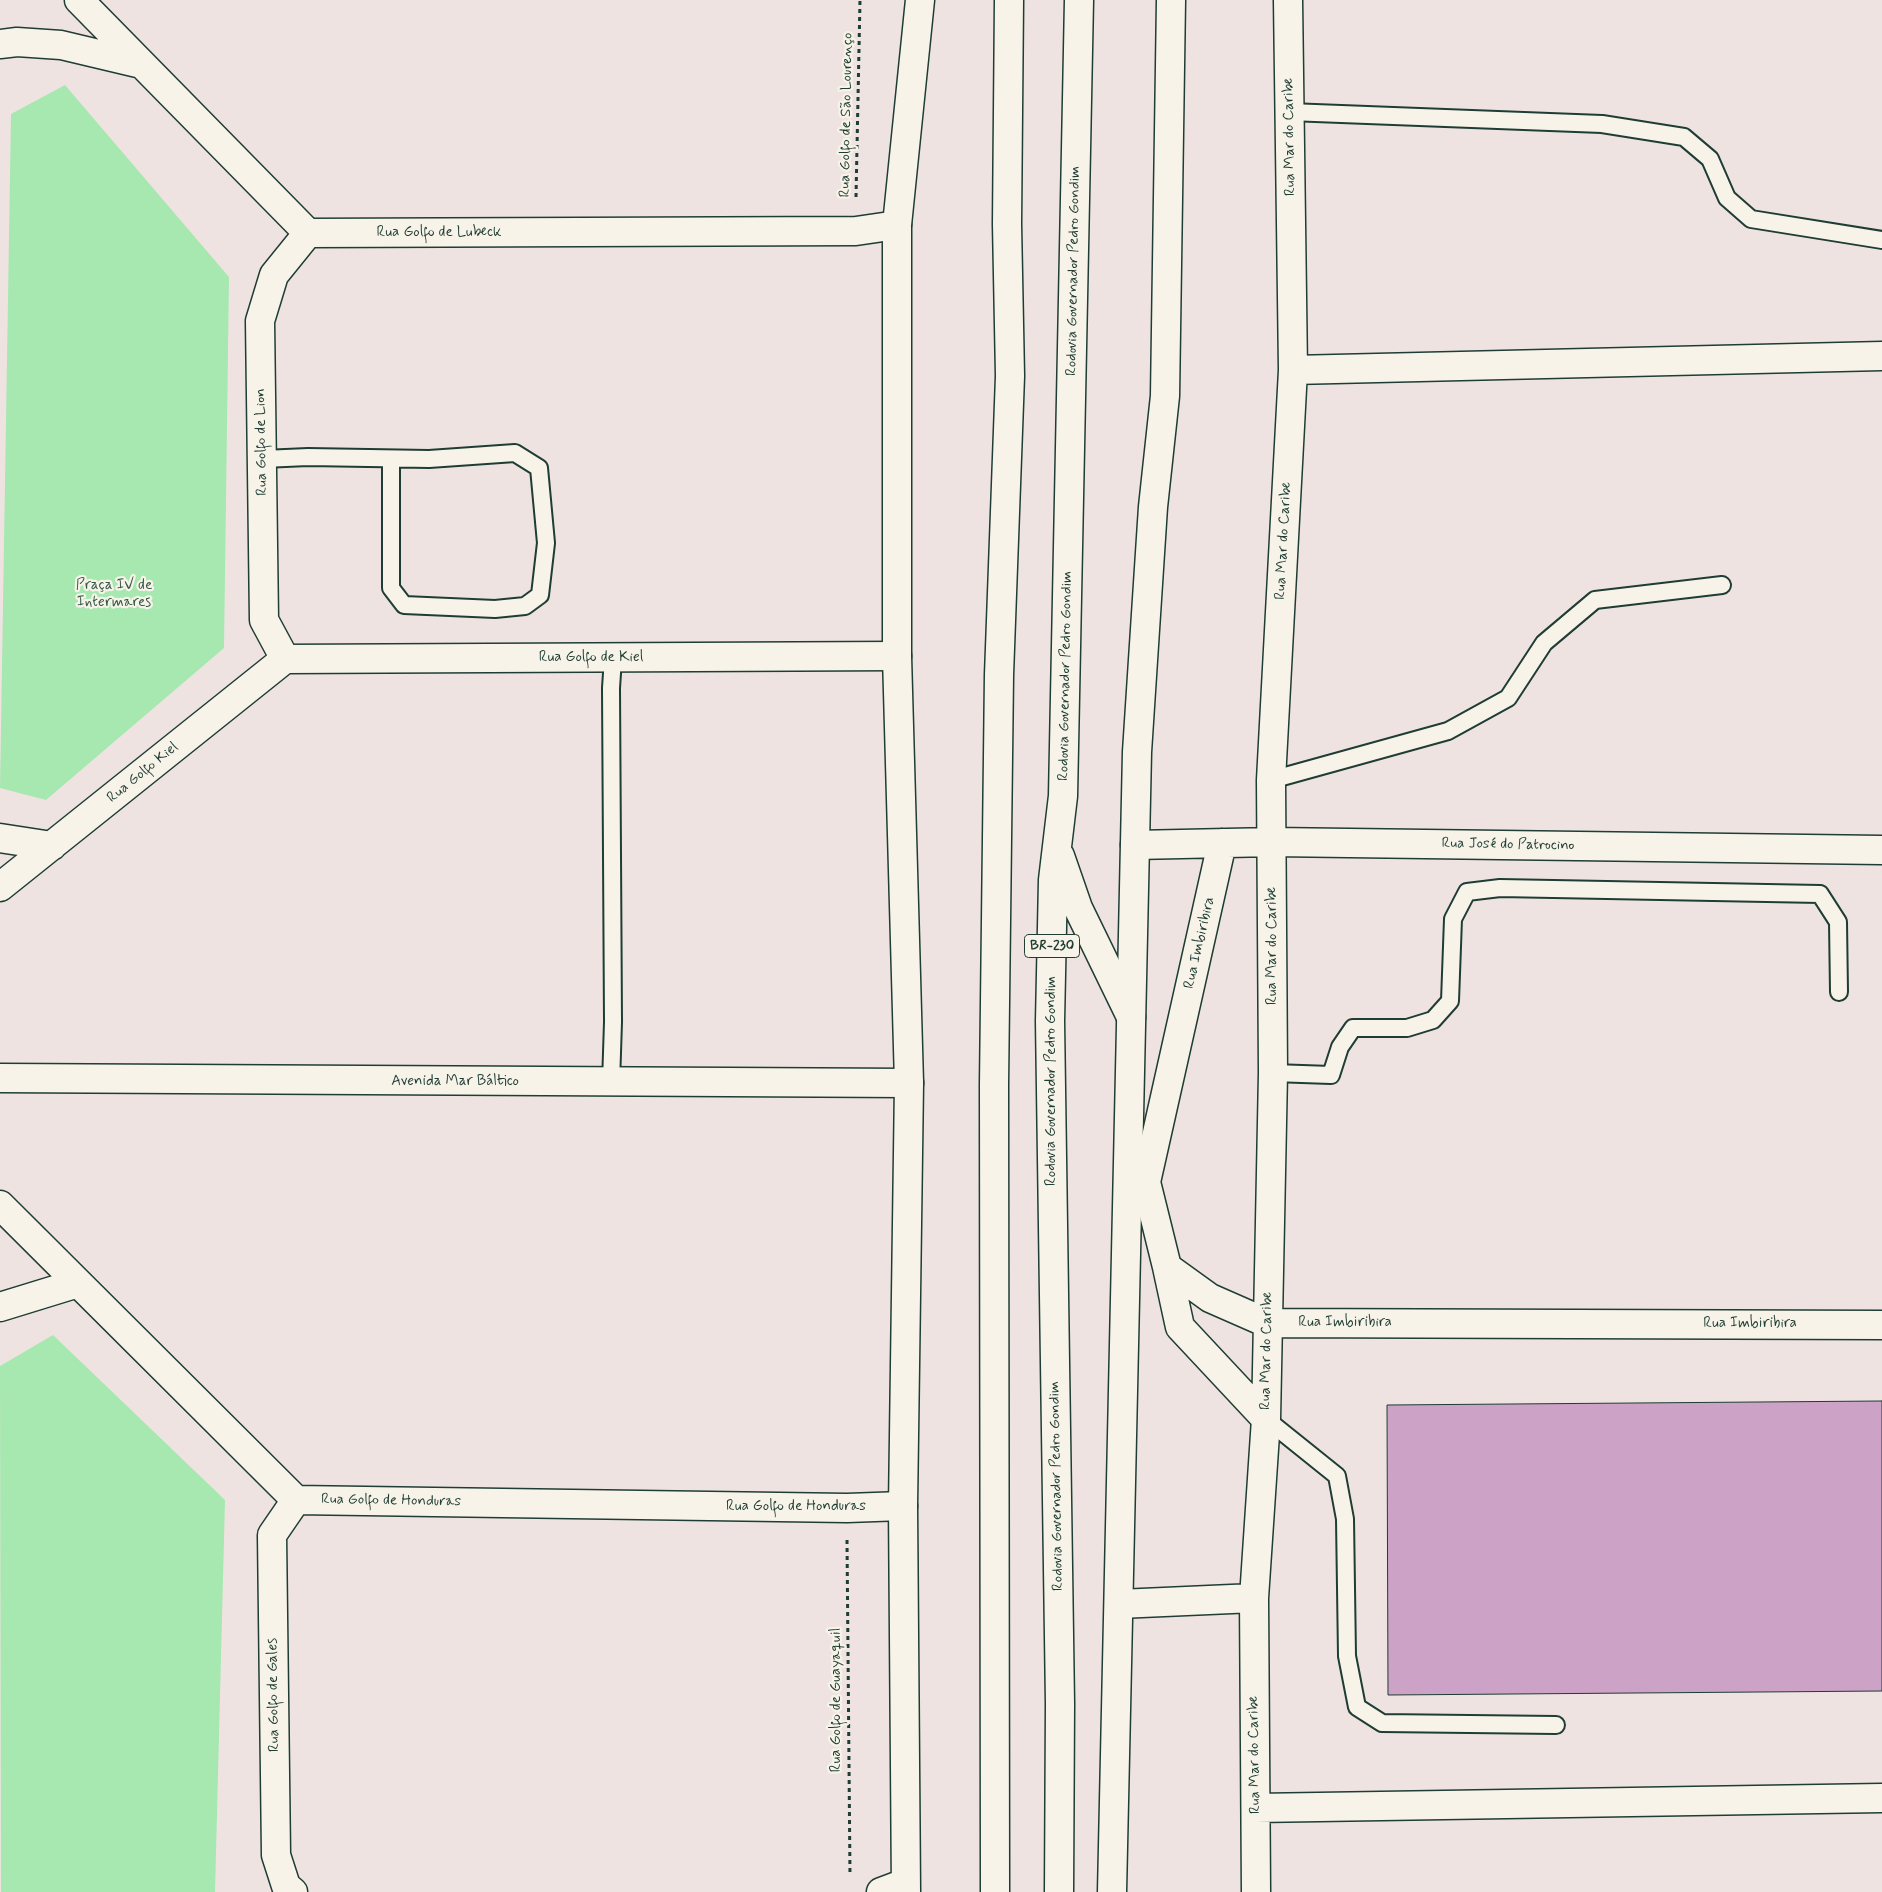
<!DOCTYPE html>
<meta charset="utf-8">
<style>
body{margin:0}
canvas{display:block;background:#eee3e1}
</style>
<canvas width="1882" height="1892"></canvas>
<script>
const g = document.querySelector('canvas').getContext('2d');
g.lineJoin = 'round';
function fill(path, color) {
  g.fillStyle = color;
  g.fill(path, 'evenodd');
}
function toPath(rows) {
  const path = new Path2D();
  for (const r of rows) {
    path.moveTo(r[0], r[1]);
    for (let i = 2; i < r.length; i += 2) path.lineTo(r[i], r[i + 1]);
  }
  return path;
}
function strokePath(path, color, width, dash) {
  g.strokeStyle = color;
  g.lineWidth = width;
  g.lineCap = dash ? 'butt' : 'round';
  g.setLineDash(dash || []);
  g.stroke(path);
}
function drawText(font, color, halo, rows, align = 'center') {
  g.font = font + ' Mynerve,sans-serif';
  g.lineWidth = 4.5;
  g.setLineDash([]);
  g.textBaseline = 'middle';
  g.strokeStyle = halo;
  g.fillStyle = color;
  for (const [text, x, y, turn = 0] of rows) {
    g.save();
    g.translate(x, y);
    g.rotate((+turn || 0) * Math.PI / 180);
    g.textAlign = isNaN(turn) ? turn : align;
    if (halo) g.strokeText(text, 0, 0);
    g.fillText(text, 0, 0);
    g.restore();
  }
}
const green = toPath([
 [65,85,229,277,224,648,46,800,0,788,11,114],
 [53,1335,225,1500,215,1892,1,1892,0,1366]
]);
const building = toPath([
 [1882,1401,1882,1691,1388,1695,1387,1405,1882,1401]
]);
const path = toPath([
 [856,197,860,0],
 [847,1540,850,1876]
]);
const lane = toPath([
 [1289,112,1602,124,1684,137,1710,159,1727,198,1751,219,1882,240],
 [263,459,308,457,429,459,515,453,539,468,546,543,540,595,525,606,495,609,404,605,391,588,391,459],
 [1271,780,1448,731,1508,698,1544,643,1595,600,1722,585],
 [1273,1073,1331,1075,1340,1047,1353,1028,1407,1028,1433,1020,1450,1001,1453,919,1467,892,1500,888,1820,894,1838,922,1839,992],
 [611,1083,613,1022,611,688,613,658],
 [1266,1419,1337,1476,1345,1519,1347,1656,1357,1707,1382,1723,1556,1725]
]);
const street = toPath([
 [79,0,308,233,856,231,897,225],
 [0,44,17,42,61,45,141,64],
 [1293,370,1882,356],
 [285,659,897,656],
 [285,659,264,620,260,321,274,275,308,233],
 [0,838,52,846],
 [1222,843,1146,1182,1167,1267,1210,1298,1267,1323,1882,1325],
 [1135,845,1273,842,1882,850],
 [0,887,285,659],
 [0,1078,909,1083],
 [0,1205,296,1500,847,1508,903,1506],
 [1167,1267,1180,1327,1266,1419],
 [0,1307,78,1283],
 [1119,1604,1254,1598],
 [1256,1808,1882,1798],
 [293,1892,286,1886,276,1855,272,1535,296,1500],
 [881,1892,905,1883],
 [1256,1892,1254,1598,1266,1419,1273,1073,1271,780,1293,370,1288,0]
]);
const secondary = toPath([
 [906,1892,903,1506,909,1083,897,656,897,225,920,0],
 [1112,1892,1137,752,1153,507,1165,396,1171,0]
]);
const highway = toPath([
 [1060,856,1078,908,1131,1017],
 [995,1892,994,1084,999,675,1010,376,1007,224,1009,0],
 [1059,1892,1060,1704,1050,1021,1053,880,1063,796,1079,0]
]);
const shields = [
 [1052,946,55]
];
const shieldNames = [
 ["BR-230",1052,946]
];
const streetNames = [
 ["Rua Golfo de São Lourenço",847,115,-89],
 ["Rua Mar do Caribe",1290,137,-91],
 ["Rua Golfo de Lubeck",439,233],
 ["Rodovia Governador Pedro Gondim",1074,271,-89],
 ["Rua Golfo de Lion",262,442,-91],
 ["Rua Mar do Caribe",1284,541,-87],
 ["Rua Golfo de Kiel",591,658],
 ["Rodovia Governador Pedro Gondim",1066,676,-89],
 ["Rua Golfo Kiel",143,773,-39],
 ["Rua José do Patrocino",1508,845,1],
 ["Rua Imbiribira",1200,943,-77],
 ["Rua Mar do Caribe",1273,946,-90],
 ["Rodovia Governador Pedro Gondim",1052,1081,-90],
 ["Avenida Mar Báltico",455,1082],
 ["Rua Imbiribira",1345,1323],
 ["Rua Imbiribira",1750,1324],
 ["Rua Mar do Caribe",1267,1351,-89],
 ["Rodovia Governador Pedro Gondim",1057,1486,-91],
 ["Rua Golfo de Honduras",391,1501,1],
 ["Rua Golfo de Honduras",796,1507],
 ["Rua Golfo de Gales",274,1695,-91],
 ["Rua Golfo de Guayaquil",837,1700,-90],
 ["Rua Mar do Caribe",1255,1755,-91]
];
const parkNames = [
 ["Praça IV de",114,586],
 ["Intermares",114,603]
];
fill(green, '#a7e8b1');
fill(building, '#cca2c6');
strokePath(building, '#1f3d34', 1);
strokePath(lane, '#1f3d34', 20);
strokePath(street, '#1f3d34', 31);
strokePath(secondary, '#1f3d34', 31);
strokePath(highway, '#1f3d34', 31);
strokePath(path, '#1f3d34', 3, [4, 4]);
strokePath(lane, '#f7f3e8', 16);
strokePath(street, '#f7f3e8', 28);
strokePath(secondary, '#f7f3e8', 28);
strokePath(highway, '#f7f3e8', 28);
for (const [x, y, w] of shields) {
  const box = new Path2D();
  box.roundRect(x - w / 2, y - 11.5, w, 23, 4);
  g.fillStyle = '#f7f3e8';
  g.fill(box);
  strokePath(box, '#1f3d34', 1);
}
drawText('bold 14px', '#1f3d34', null, shieldNames);
drawText('15px', '#1f3d34', '#f7f3e8', streetNames);
drawText('15px', '#335747', '#f7f3e8', parkNames);
</script>
